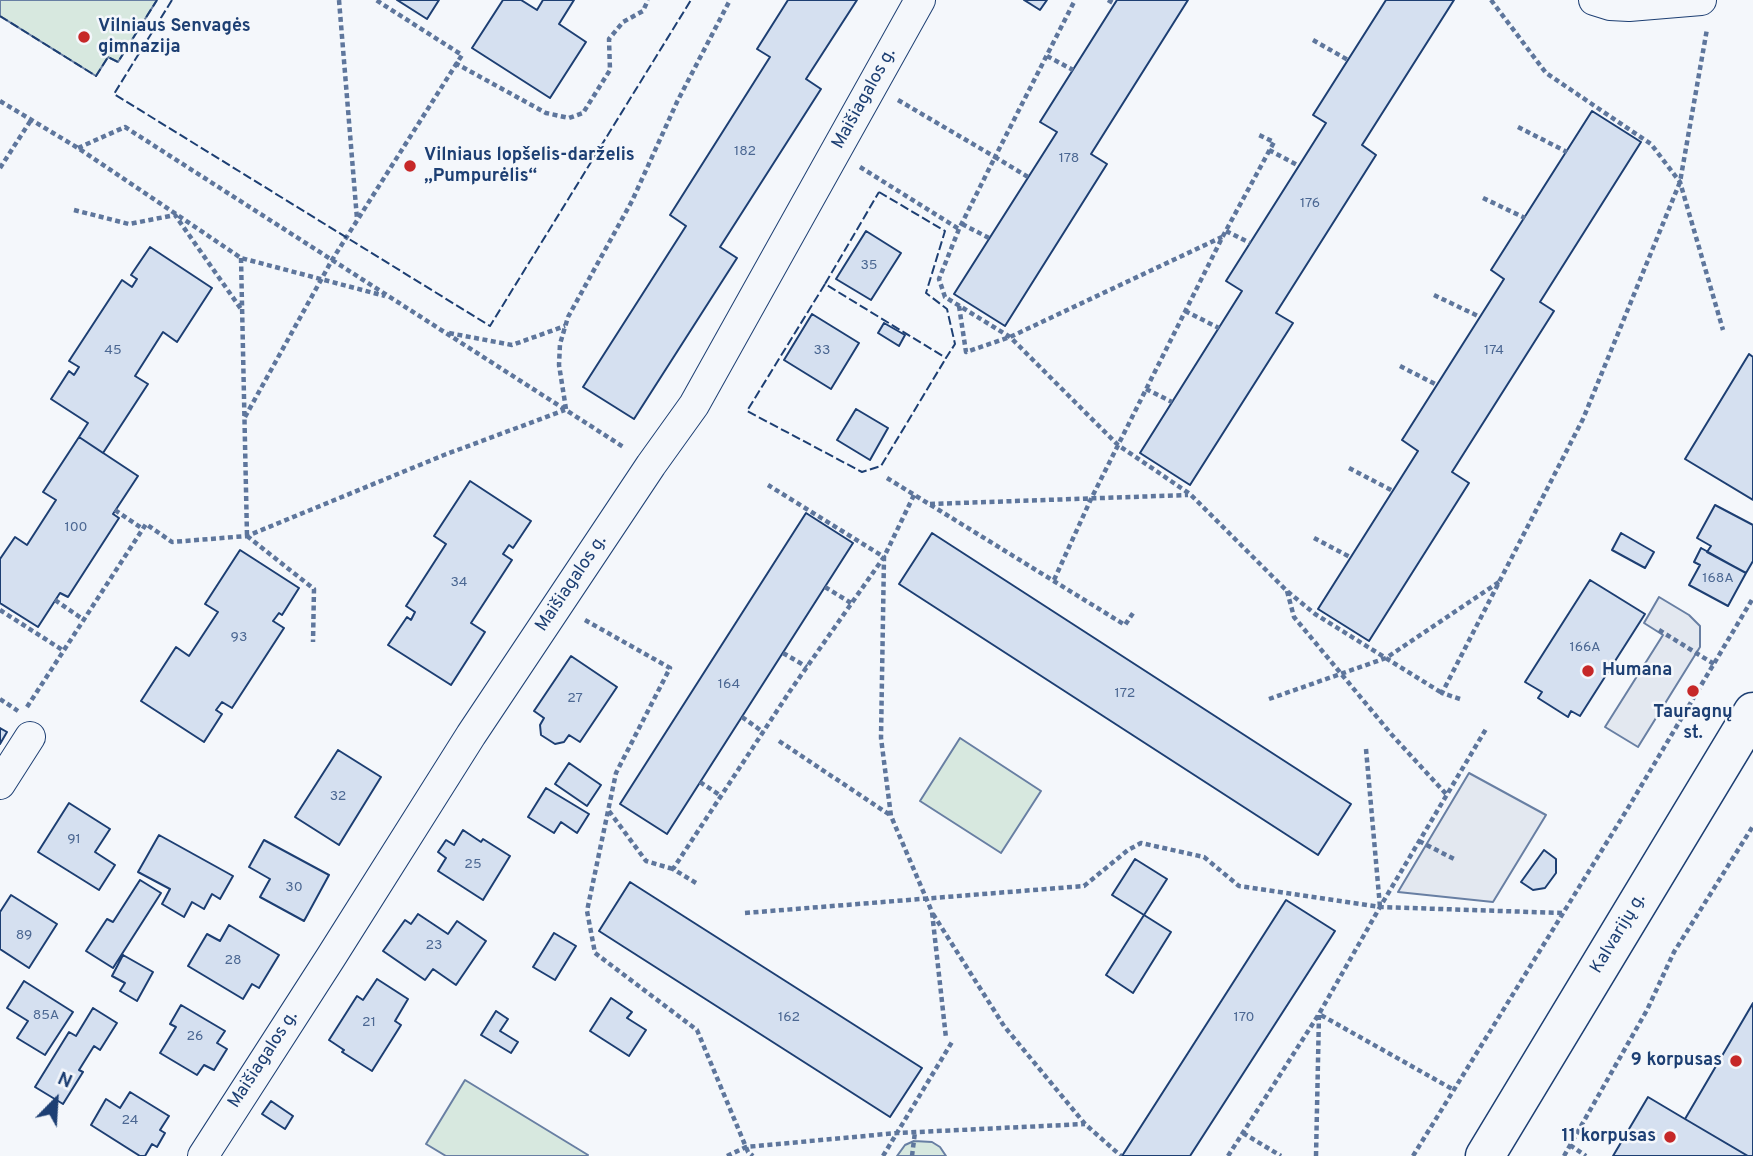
<!DOCTYPE html>
<meta charset="utf-8">
<style>
body{margin:0}
#map{position:relative;width:1753px;height:1156px;overflow:hidden;background:#f4f7fb;font-family:Overpass,sans-serif}
canvas{display:block}
.north{position:absolute;left:21px;top:1065px;width:70px;height:70px;-webkit-text-stroke:5px #f4f7fb;paint-order:stroke;rotate:24deg;font-size:19px;font-weight:700;line-height:28px;text-align:center;color:#1d3f73}
.north::after{content:'';display:block;margin:auto;width:24px;height:32px;background:#1d3f73;clip-path:polygon(50% 0,100% 100%,50% 72%,0 100%)}
</style>
<div id="map">
<canvas width="1753" height="1156"></canvas>
<div class="north">N</div>
</div>
<script>
const g = document.querySelector('canvas').getContext('2d');
g.lineJoin = 'round';
function fill(path, color) {
  g.fillStyle = color;
  g.fill(path, 'evenodd');
}
function toPath(rows) {
  const path = new Path2D();
  for (const r of rows) {
    path.moveTo(r[0], r[1]);
    for (let i = 2; i < r.length; i += 2) path.lineTo(r[i], r[i + 1]);
  }
  return path;
}
function strokePath(path, color, width, dash) {
  g.strokeStyle = color;
  g.lineWidth = width;
  g.lineCap = dash ? 'butt' : 'round';
  g.setLineDash(dash || []);
  g.stroke(path);
}
function drawText(font, color, halo, rows, align = 'center') {
  g.font = font + ' Overpass,sans-serif';
  g.lineWidth = 5;
  g.setLineDash([]);
  g.textBaseline = 'middle';
  g.strokeStyle = halo;
  g.fillStyle = color;
  for (const [text, x, y, turn = 0] of rows) {
    g.save();
    g.translate(x, y);
    g.rotate((+turn || 0) * Math.PI / 180);
    g.textAlign = isNaN(turn) ? turn : align;
    if (halo) g.strokeText(text, 0, 0);
    g.fillText(text, 0, 0);
    g.restore();
  }
}
const green = toPath([
 [0,0,157,0,118,62,108,57,96,76,0,16,0,0],
 [960,738,1041,791,1001,853,920,801,960,738],
 [465,1080,588,1155,587,1156,446,1156,426,1144,465,1080],
 [914,1141,932,1142,940,1147,946,1156,897,1156,905,1145,914,1141]
]);
const parking = toPath([
 [1659,597,1689,615,1700,626,1700,647,1638,747,1605,727,1663,635,1644,623,1659,597],
 [1469,773,1546,815,1493,902,1398,892,1469,773]
]);
const building = toPath([
 [397,0,439,0,427,19,397,0],
 [503,0,521,0,537,10,543,0,574,0,559,24,586,42,550,98,472,48,503,0],
 [788,0,857,0,806,79,821,89,720,247,737,258,634,419,583,387,686,226,670,215,770,57,757,49,788,0],
 [1024,0,1047,0,1040,10,1024,0],
 [1117,0,1188,0,1091,154,1107,164,1005,326,954,294,1057,132,1040,122,1117,0],
 [1386,0,1454,0,1362,145,1376,155,1276,313,1293,323,1190,485,1140,453,1242,291,1226,281,1326,123,1313,115,1386,0],
 [1592,111,1641,142,1540,302,1554,311,1452,472,1469,483,1369,641,1318,609,1418,451,1402,440,1504,279,1491,270,1592,111],
 [866,231,901,253,871,300,836,279,866,231],
 [150,247,212,288,177,342,163,332,135,376,148,384,103,453,79,437,88,423,51,399,69,371,74,375,79,367,69,361,122,280,132,287,137,279,131,275,150,247],
 [812,314,859,343,831,389,784,360,812,314],
 [884,323,905,335,899,346,878,333,884,323],
 [1749,354,1753,357,1753,500,1685,459,1749,354],
 [856,409,888,428,870,460,837,440,856,409],
 [79,437,138,476,113,514,119,518,68,597,60,593,38,627,0,603,0,559,15,537,27,545,56,500,43,492,79,437],
 [470,481,531,521,513,548,509,545,503,554,512,560,471,623,485,632,451,685,388,645,407,617,411,620,415,612,406,606,446,544,434,536,470,481],
 [1715,505,1753,525,1753,561,1746,573,1707,552,1711,546,1697,538,1715,505],
 [806,513,853,543,667,834,620,804,806,513],
 [932,533,1351,804,1318,855,899,584,932,533],
 [1621,533,1654,552,1645,568,1612,550,1621,533],
 [1701,548,1746,573,1728,606,1689,585,1700,565,1694,562,1701,548],
 [240,550,299,588,282,615,279,613,273,621,284,628,232,708,222,702,216,710,222,714,204,742,141,701,176,647,189,656,218,612,205,604,240,550],
 [1590,580,1645,614,1580,716,1571,711,1568,717,1538,698,1542,692,1525,682,1590,580],
 [571,656,617,687,580,742,569,735,564,742,555,744,541,735,540,725,544,718,534,711,571,656],
 [0,728,7,732,0,744,0,728],
 [338,750,381,777,339,845,295,817,338,750],
 [569,763,601,785,587,806,555,784,569,763],
 [546,788,589,814,577,833,561,822,554,833,528,817,546,788],
 [69,803,110,829,95,852,115,865,99,890,38,852,69,803],
 [463,830,481,842,483,839,510,856,483,900,438,871,446,858,438,852,446,840,454,845,463,830],
 [159,835,233,876,220,899,212,894,204,909,192,902,184,917,162,904,170,889,138,872,159,835],
 [264,840,329,875,304,921,260,897,270,879,249,867,264,840],
 [1544,850,1556,859,1556,873,1545,888,1533,890,1521,882,1544,850],
 [1135,859,1167,879,1144,915,1112,895,1135,859],
 [140,880,161,893,113,968,86,951,107,919,113,922,140,880],
 [630,882,922,1068,890,1117,599,931,630,882],
 [11,895,57,924,29,968,0,949,0,912,11,895],
 [1286,900,1335,931,1190,1156,1122,1156,1286,900],
 [418,914,448,934,457,921,486,941,456,985,433,969,425,980,383,951,405,920,411,924,418,914],
 [1144,915,1171,932,1133,993,1106,975,1144,915],
 [229,925,279,955,259,988,252,984,243,999,188,966,207,934,220,941,229,925],
 [554,933,576,946,555,980,533,967,554,933],
 [123,955,153,972,137,1001,120,991,125,983,112,976,123,955],
 [377,979,408,999,395,1021,401,1025,372,1071,342,1052,344,1050,329,1040,357,996,363,1000,377,979],
 [24,981,73,1012,45,1055,17,1038,28,1021,7,1008,24,981],
 [611,998,632,1012,627,1018,646,1030,629,1056,590,1031,611,998],
 [1753,1003,1753,1156,1748,1156,1685,1119,1753,1003],
 [181,1005,225,1031,217,1043,227,1049,214,1070,204,1065,197,1075,160,1053,176,1027,170,1024,181,1005],
 [93,1008,117,1023,100,1050,94,1046,79,1070,83,1072,63,1104,35,1087,69,1032,76,1036,93,1008],
 [496,1011,508,1019,500,1031,518,1042,511,1053,481,1035,496,1011],
 [130,1092,169,1116,160,1130,165,1133,157,1147,152,1144,145,1156,140,1156,91,1125,106,1099,120,1108,130,1092],
 [1648,1097,1685,1119,1748,1156,1613,1156,1648,1097],
 [271,1101,293,1116,285,1129,262,1114,271,1101]
]);
const path = toPath([
 [339,0,357,219],
 [1108,0,1115,4],
 [1491,0,1546,73,1651,144,1680,182,1723,330],
 [1313,40,1348,60],
 [1047,56,1073,70],
 [455,63,546,113,569,118,583,113,610,70,609,39,623,22,643,11,648,0],
 [898,100,995,157,1075,0],
 [0,101,78,148,241,258,385,296],
 [1518,127,1567,152],
 [78,148,125,127,625,448],
 [1269,150,1299,166],
 [860,167,959,229],
 [0,168,31,120],
 [1028,177,995,157,959,229,939,279,945,297,1010,337,1118,445,1190,494,1287,591,1315,614,1442,693],
 [1483,198,1525,218],
 [74,210,129,224,175,215,241,309],
 [962,224,989,238],
 [1226,231,1250,243],
 [241,258,247,536],
 [1434,295,1480,317],
 [959,306,966,352,1010,337,1222,237],
 [1185,311,1219,328],
 [449,333,512,345,565,326],
 [1400,366,1437,385],
 [1146,389,1172,402],
 [566,409,559,365,560,344,568,317,632,201,677,102,730,0],
 [245,417,332,260,462,55,376,0],
 [1349,468,1393,491],
 [887,478,1125,625,1133,613],
 [914,495,884,557,881,738,891,816,932,912,946,1038],
 [930,504,1188,495],
 [115,510,143,529],
 [247,536,314,589,313,642],
 [1314,538,1350,557],
 [1054,580,1091,499,1223,236,1274,142,1259,135],
 [825,587,851,603],
 [1287,591,1294,617,1392,735,1447,795],
 [55,600,84,620],
 [0,610,64,651],
 [585,620,670,668,616,773,587,911,595,953,697,1030,748,1152,753,1156],
 [1659,630,1714,664],
 [783,653,807,667],
 [0,699,18,711],
 [1269,699,1386,658,1499,582],
 [1460,699,1442,693,1583,419,1680,182,1707,29],
 [27,707,146,524,172,542,247,536,444,455,565,410],
 [742,717,763,732],
 [779,741,890,815],
 [1366,749,1380,907],
 [700,782,721,796],
 [609,811,646,861,673,869],
 [1419,841,1454,859],
 [696,883,673,869,790,691,884,557,768,485],
 [745,913,1084,886,1128,850,1141,843,1204,857,1239,886,1380,907,1562,913],
 [933,914,1004,1026,1085,1124,1121,1156],
 [1243,1133,1281,1156],
 [1570,1145,1586,1156],
 [727,1156,746,1147,897,1133,1085,1124],
 [883,1156,952,1042],
 [912,1156,915,1132],
 [1228,1156,1319,1014,1380,907,1486,729],
 [1316,1156,1319,1014,1454,1090],
 [1413,1156,1628,808,1753,598],
 [1564,1156,1647,1010,1674,952,1753,826]
]);
const street = toPath([
 [1594,0,1610,5,1629,6,1701,0],
 [0,784,30,737],
 [203,1156,331,957,471,735,651,465,694,405,920,0]
]);
const primary = toPath([
 [1485,1156,1753,712]
]);
const fence = toPath([
 [172,0,114,94,490,326,691,0],
 [0,16,96,76,108,57,118,62,157,0],
 [879,192,945,231,926,293,947,309,955,344,946,358,825,284,879,192],
 [825,284,747,411,862,472,881,466,946,358]
]);
const markers = [
 [84,37,7,"#c62828"],
 [410,166,7,"#c62828"],
 [1588,671,7,"#c62828"],
 [1693,691,7,"#c62828"],
 [1736,1061,7,"#c62828"],
 [1670,1137,7,"#c62828"]
];
const numberNames = [
 ["182",745,152],
 ["178",1069,159],
 ["176",1310,204],
 ["35",869,266],
 ["45",113,351],
 ["33",822,351],
 ["174",1494,351],
 ["100",76,528],
 ["168A",1718,579],
 ["34",459,583],
 ["93",239,638],
 ["166A",1585,648],
 ["164",729,685],
 ["172",1125,694],
 ["27",575,699],
 ["32",338,797],
 ["91",74,840],
 ["25",473,865],
 ["30",294,888],
 ["89",24,936],
 ["23",434,946],
 ["28",233,961],
 ["85A",46,1016],
 ["162",789,1018],
 ["170",1244,1018],
 ["21",369,1023],
 ["26",195,1037],
 ["24",130,1121]
];
const poiNames = [
 ["Vilniaus Senvagės",98,27],
 ["gimnazija",98,48],
 ["Vilniaus lopšelis-darželis",424,156],
 ["„Pumpurėlis“",424,177],
 ["Humana",1602,671],
 ["Tauragnų",1693,713,"center"],
 ["st.",1693,734,"center"],
 ["9 korpusas",1722,1061,"right"],
 ["11 korpusas",1656,1137,"right"]
];
const streetNames = [
 ["Maišiagalos g.",865,99,-61],
 ["Maišiagalos g.",572,584,-56],
 ["Kalvarijų g.",1619,934,-59],
 ["Maišiagalos g.",264,1060,-57]
];
fill(green, '#d7e8df');
strokePath(green, '#687fa3', 2);
fill(parking, '#e3e8f0');
strokePath(parking, '#687fa3', 2);
fill(building, '#d5e0f0');
strokePath(building, '#1d3f73', 2);
strokePath(street, '#1d3f73', 32);
strokePath(primary, '#1d3f73', 41);
strokePath(path, '#5e769c', 4.5, [5, 3.5]);
strokePath(street, '#f4f7fb', 30);
strokePath(primary, '#f4f7fb', 38);
strokePath(fence, '#1d3f73', 2, [9, 3.5]);
for (const [x, y, r, color] of markers) {
  const dot = new Path2D();
  dot.arc(x, y, r, 0, 2 * Math.PI);
  g.fillStyle = color;
  g.fill(dot);
  strokePath(dot, '#f4f7fb', 2.5);
}
drawText('14px', '#4b6792', null, numberNames);
drawText('bold 18px', '#1d3f73', '#f4f7fb', poiNames, 'left');
drawText('18px', '#1d3f73', '#f4f7fb', streetNames);
</script>
